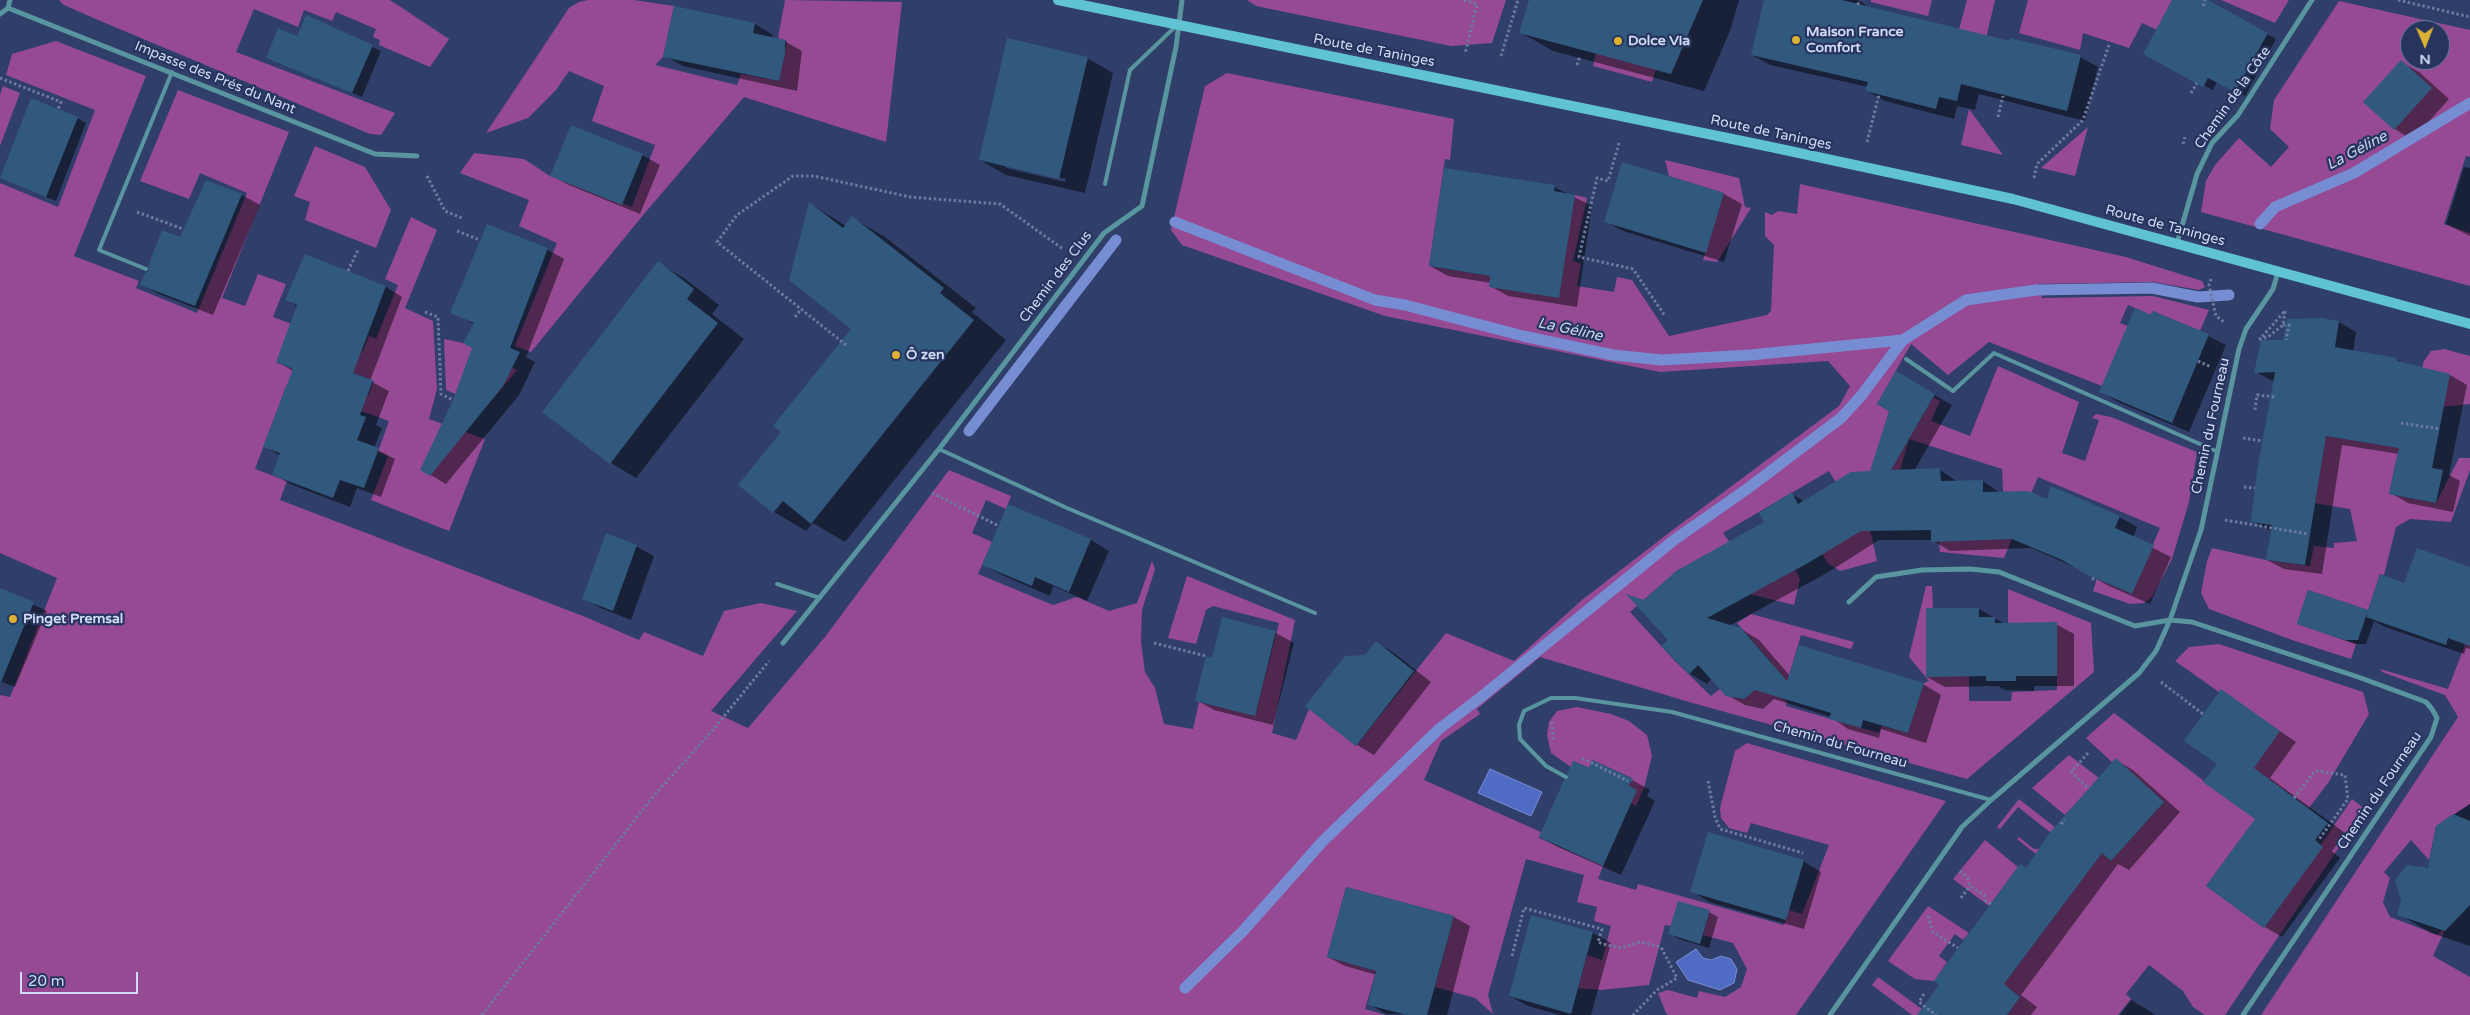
<!DOCTYPE html>
<meta charset="utf-8">
<style>
body{margin:0}
#map{position:relative;width:2470px;height:1015px;overflow:hidden;background:#303e6a;font-family:"Varela Round",sans-serif}
canvas{display:block}
.north{position:absolute;left:2400px;top:20px;width:50px;height:50px;box-sizing:border-box;background:#26345e;border:1px solid #6a779b;border-radius:50%;rotate:179deg;font-size:14px;font-weight:700;line-height:20px;text-align:center;color:#d1dbf6}
.north::after{content:'';display:block;margin:auto;width:18px;height:22px;background:#ddb133;clip-path:polygon(50% 0,100% 100%,50% 72%,0 100%)}
.scale{position:absolute;left:20px;top:972px;width:118px;height:22px;box-sizing:border-box;border:2px solid #d1dbf6;border-top:0;padding-left:6px;font-size:15px;line-height:18px;white-space:nowrap;color:#d1dbf6;-webkit-text-stroke:4px #26345e;paint-order:stroke}
</style>
<div id="map">
<canvas width="2470" height="1015"></canvas>
<div class="north">N</div>
<div class="scale">20 m</div>
</div>
<script>
const g = document.querySelector('canvas').getContext('2d');
g.lineJoin = 'round';
function fill(path, color) {
  g.fillStyle = color;
  g.fill(path, 'evenodd');
}
function toPath(rows) {
  const path = new Path2D();
  for (const r of rows) {
    path.moveTo(r[0], r[1]);
    for (let i = 2; i < r.length; i += 2) path.lineTo(r[i], r[i + 1]);
  }
  return path;
}
function strokePath(path, color, width, dash) {
  g.strokeStyle = color;
  g.lineWidth = width;
  g.lineCap = dash ? 'butt' : 'round';
  g.setLineDash(dash || []);
  g.stroke(path);
}
function drawText(font, color, halo, rows, align = 'center') {
  g.font = font + ' "Varela Round",sans-serif';
  g.lineWidth = 4.5;
  g.setLineDash([]);
  g.textBaseline = 'middle';
  g.strokeStyle = halo;
  g.fillStyle = color;
  for (const [text, x, y, turn = 0] of rows) {
    g.save();
    g.translate(x, y);
    g.rotate((+turn || 0) * Math.PI / 180);
    g.textAlign = isNaN(turn) ? turn : align;
    if (halo) g.strokeText(text, 0, 0);
    g.fillText(text, 0, 0);
    g.restore();
  }
}
const green = toPath([
 [59,0,390,0,449,39,430,67,379,45,380,40,373,37,376,29,336,12,332,21,304,10,298,27,254,9,236,52,395,113,381,135,370,134,98,20,64,5],
 [588,0,634,0,674,6,663,57,655,65,737,85,741,74,779,81,787,41,778,38,785,0,902,2,886,142,744,97,644,214,531,352,515,346,557,243,519,226,529,200,460,173,474,153,524,159,550,176,632,207,655,145,592,121,604,86,569,71,556,90,528,118,486,133,569,8,579,2],
 [1247,0,1506,0,1492,43,1451,46,1256,6],
 [1871,0,1932,0,1928,16,1871,2],
 [1967,0,1995,0,1981,60,1958,33],
 [2028,0,2172,0,2157,30,2142,23,2129,48,2083,33,2080,50,2019,33],
 [2221,0,2289,0,2275,23],
 [2339,1,2470,30,2470,157,2466,156,2444,224,2470,233,2470,286,2201,212,2206,181,2215,165,2239,138,2271,167,2289,147,2270,129,2274,100],
 [2410,30,2440,30,2440,60,2410,60],
 [56,41,146,76,74,256,139,281,136,288,197,313,247,193,200,173,189,199,140,181,178,90,289,132,222,298,245,306,258,274,286,284,273,317,363,351,369,336,376,339,398,285,385,279,411,217,437,230,405,308,433,321,437,389,429,419,485,439,449,531,371,500,388,456,378,452,389,421,287,384,255,469,287,481,280,500,583,616,639,640,644,632,703,656,724,611,761,603,797,611,711,711,748,728,825,637,949,470,1011,496,1006,509,986,500,972,533,992,542,978,574,1053,605,1077,597,1109,611,1137,603,1152,561,1155,569,1142,610,1141,642,1145,672,1155,688,1164,724,1193,729,1199,702,1255,715,1279,623,1213,606,1206,610,1196,644,1168,638,1187,576,1295,620,1272,733,1296,740,1309,709,1356,746,1446,633,1514,661,1582,600,1670,532,1839,406,1850,386,1828,361,1660,372,1385,316,1182,245,1171,230,1205,86,1227,73,1454,119,1450,160,1445,159,1429,266,1501,278,1558,298,1575,195,1587,198,1573,261,1581,264,1577,286,1614,292,1617,277,1632,280,1669,336,1767,315,1771,311,1774,245,1765,236,1765,212,1772,215,1778,211,1797,214,1800,184,2126,257,2202,281,2205,287,2199,290,2153,282,2038,284,2042,298,2153,296,2209,310,2200,331,2153,311,2151,315,2128,305,2120,323,2143,332,2102,386,1989,342,1948,375,1911,344,1877,404,1916,427,1933,397,1940,401,1931,421,1970,436,1998,366,2079,402,2062,453,2085,461,2099,420,2092,418,2096,414,2111,417,2197,452,2189,502,2172,559,2152,597,2144,603,2130,604,2093,591,2097,579,2132,594,2160,528,2038,477,2004,558,1940,552,1939,541,2005,529,2002,469,1909,439,1900,470,1870,471,1870,529,1877,561,1840,571,1828,563,1822,554,1864,529,1829,471,1723,533,1760,585,1765,586,1795,570,1800,579,1794,605,1746,593,1703,597,1679,569,1630,612,1674,660,1711,696,1720,689,1726,696,1744,699,1764,682,1759,676,1772,663,1737,623,1751,614,1854,642,1851,649,1801,635,1782,699,1787,701,1786,706,1879,733,1882,726,1908,733,1924,683,1929,681,1909,657,1926,586,1932,586,1933,608,1926,608,1926,661,1969,662,1969,701,2011,701,2012,692,2057,690,2057,623,2008,623,2008,589,2091,623,2094,672,1967,779,1689,702,1540,657,1477,709,1480,714,1441,741,1424,780,1541,832,1539,838,1603,866,1598,879,1636,890,1638,884,1784,925,1789,910,1802,914,1829,845,1751,823,1747,833,1729,828,1721,818,1720,808,1735,751,1747,743,1946,801,1796,1015,1668,1015,1666,1013,1658,993,1668,990,1697,998,1699,991,1725,997,1741,987,1747,969,1733,943,1703,935,1710,910,1671,926,1665,925,1649,985,1601,990,1578,988,1587,955,1602,960,1611,926,1594,921,1597,907,1577,902,1584,875,1526,859,1488,995,1493,1014,1475,998,1435,987,1454,916,1346,887,1327,957,1376,971,1365,1009,1386,1015,0,1015,0,695,10,697,57,578,0,553,0,183,58,207,95,110,6,75,12,54],
 [283,346,374,381,368,396,277,363],
 [1596,53,1656,69,1652,82,1593,66],
 [3,86,20,93,0,146,0,95],
 [1969,109,2003,155,1961,145],
 [2088,127,2075,176,2041,168],
 [315,146,365,167,391,210,376,248,305,220,310,202,294,196],
 [1665,160,1739,178,1745,207,1751,208,1717,262,1703,260,1724,193,1669,176],
 [444,339,463,343,517,370,486,407,446,390],
 [2444,349,2470,356,2470,404,2410,410,2424,361,2431,351],
 [2421,434,2396,461,2389,494,2436,503,2459,458,2470,458,2470,470,2451,522,2410,519,2396,527,2384,575,2380,574,2368,610,2308,590,2297,624,2356,644,2351,659,2292,640,2209,609,2201,593,2207,561,2212,548,2266,560,2310,566,2314,546,2334,548,2334,543,2357,541,2350,509,2314,503,2326,436,2383,445],
 [2470,632,2470,804,2436,826,2429,860,2411,840,2384,872,2390,878,2383,902,2390,917,2438,935,2442,930,2444,932,2433,956,2470,977,2470,1015,2261,1015,2458,717,2445,695,2382,672,2380,669,2448,689],
 [2219,644,2363,692,2369,714,2328,783,2309,808,2284,790,2267,803,2206,886,2264,928,2352,799,2365,809,2225,1015,2205,1015,2193,1007,2183,991,2149,965,2126,994,2131,999,2118,1015,2007,1015,2020,997,2004,984,2065,902,2036,854,2017,839,2019,837,2034,849,2039,849,2076,877,2088,862,2018,807,2000,829,1997,827,2019,799,2075,843,2083,836,2111,861,2164,802,2116,759,2112,762,2086,738,2114,713,2241,809,2221,689,2219,692,2175,661,2189,647],
 [1577,707,1611,714,1629,721,1647,735,1652,756,1644,788,1636,806,1631,803,1637,790,1629,786,1632,778,1592,760,1589,768,1574,761,1571,767,1551,753,1547,735,1549,722,1557,711],
 [2069,755,2099,778,2065,815,2032,788],
 [1985,840,2018,867,1989,906,1953,879],
 [1928,906,1969,933,1963,940,1955,934,1939,956,1947,962,1934,981,1915,979,1888,961],
 [1878,977,1930,1015,1912,1015,1872,985]
]);
const water = toPath([
 [1490,769,1542,792,1531,816,1478,793,1490,769],
 [1696,949,1703,958,1711,960,1721,956,1731,959,1737,969,1734,983,1720,990,1688,980,1676,962,1696,949]
]);
const shadow = toPath([
 [1530,0,1739,0,1730,31,1704,91,1553,51,1520,32],
 [1765,0,1858,0,1866,5,1865,7,2011,42,2080,57,2098,67,2085,121,1979,94,1975,110,1957,106,1954,119,1885,101,1867,91,1868,87,1770,65,1752,55],
 [2173,0,2212,3,2276,39,2245,96,2217,82,2213,90,2154,59],
 [307,17,381,51,362,97,268,57,298,37],
 [755,24,773,35,772,38,784,41,802,51,797,91,683,66,665,56],
 [1087,58,1113,73,1085,193,1006,175,980,160],
 [1006,165,1066,179,1065,182,1006,168],
 [2401,62,2419,72,2449,99,2412,140,2395,129,2364,102],
 [77,118,86,123,56,201,1,178],
 [642,155,660,165,640,214,569,185,551,175],
 [1623,164,1724,194,1742,204,1724,262,1623,231,1605,221],
 [2464,167,2470,168,2470,236,2446,224],
 [206,181,242,195,260,205,213,315,159,294,141,284,181,238],
 [1554,187,1592,206,1577,307,1508,296,1490,286,1491,283,1448,276,1430,266],
 [809,203,846,226,853,218,885,237,976,308,972,312,1006,340,845,542,813,523,806,531,774,512,783,431,853,328],
 [488,225,548,250,564,259,526,357,535,362,519,395,446,484,422,470,454,400,473,347,474,324,451,312],
 [658,263,684,278,719,305,712,314,744,339,636,478,611,463],
 [386,287,402,297,370,381,389,391,376,425,382,428,374,448,395,459,381,497,357,488,350,507,290,484,274,474,281,456,265,447,293,371,278,362,298,307,287,300],
 [2153,312,2208,336,2226,345,2189,432,2118,402,2101,392],
 [2321,319,2339,322,2356,332,2353,352,2397,360,2404,364,2450,375,2467,385,2449,475,2460,481,2453,512,2408,503,2391,493,2399,454,2342,445,2322,574,2284,569,2267,560,2272,531,2252,521,2275,382,2256,372,2284,342],
 [1896,373,1952,405,1914,471,1940,470,1958,482,1983,481,2000,493,2047,500,2119,517,2137,527,2133,538,2171,557,2150,604,2107,585,2079,569,2031,548,1950,551,1932,540,1879,540,1827,573,1729,626,1741,629,1759,640,1790,676,1923,684,1941,695,1926,743,1881,729,1879,738,1848,729,1831,717,1774,699,1763,709,1745,705,1727,695,1712,678,1707,684,1689,673,1645,601,1766,523,1792,494,1805,502,1871,472,1890,410],
 [1008,506,1091,540,1109,551,1087,601,1053,586,1050,596,1002,575,984,565],
 [636,546,654,556,631,620,601,608,583,598],
 [2470,568,2470,649,2466,648,2464,654,2385,627,2374,621,2366,644,2355,644,2298,623,2369,612],
 [0,589,47,611,15,687,0,681],
 [1979,609,2005,624,2056,624,2074,634,2074,686,2034,686,2034,691,2005,690,1998,686,1945,687,1927,677],
 [1223,619,1276,633,1294,643,1273,725,1214,710,1196,700,1213,660],
 [1376,642,1394,653,1431,682,1374,755,1357,745,1366,656],
 [2221,691,2296,742,2270,778,2345,833,2332,851,2340,858,2282,937,2265,927,2257,819,2218,764],
 [2116,760,2133,770,2180,812,2129,870,2118,864,2021,995,2037,1007,2031,1015,1928,1015,2027,869],
 [1589,769,1632,780,1650,790,1647,796,1655,801,1621,875,1558,847,1540,837],
 [2470,804,2470,946,2431,933,2399,914,2428,870,2437,826],
 [1803,861,1821,872,1804,929,1709,902,1692,891],
 [1709,912,1718,917,1709,948,1679,939,1670,934],
 [1532,916,1593,933,1611,943,1591,1015,1560,1015,1528,1006,1510,996],
 [1454,917,1470,926,1447,1015,1386,1014,1369,1004,1377,975,1345,966,1328,957],
 [2131,1000,2148,1010,2155,1015,2120,1015]
]);
const stream = toPath([
 [1175,222,1375,300,1405,305,1523,336,1613,355,1662,360,1750,355,1903,340,1966,300,2036,290,2152,288,2198,297,2229,295],
 [2260,224,2275,207,2354,173,2470,103],
 [969,431,1116,240],
 [1185,988,1243,931,1323,841,1439,729,1481,697,1674,540,1747,489,1841,418,1861,396,1903,340]
]);
const building = toPath([
 [1529,0,1703,0,1671,74,1519,33],
 [1764,0,1842,0,2010,41,2010,38,2081,55,2067,111,1961,84,1957,101,1939,97,1936,109,1865,91,1868,82,1751,55],
 [2172,0,2208,0,2268,33,2235,92,2208,78,2203,87,2143,54],
 [674,6,755,23,753,33,785,40,785,53,779,81,663,57],
 [306,15,373,45,352,93,266,58,278,28,297,36],
 [1007,38,1088,57,1059,179,979,160],
 [2401,60,2432,88,2394,130,2363,102],
 [31,98,78,117,46,197,0,178],
 [571,125,643,154,622,205,550,176],
 [1622,162,1724,193,1706,253,1604,222],
 [1444,168,1555,185,1554,191,1575,195,1559,298,1489,287,1490,276,1429,266],
 [206,180,242,194,195,306,140,285,145,273,149,271,148,266,162,230,180,237],
 [809,202,843,228,852,216,944,288,940,293,974,320,811,524,783,501,773,513,738,485,781,432,773,426,851,329,789,280],
 [487,224,548,248,510,348,520,352,503,386,430,476,420,470,453,400,472,348,463,343,474,323,450,313],
 [305,254,386,286,353,373,373,380,360,415,366,417,357,440,379,448,364,488,340,480,333,498,272,475,280,453,263,447,293,369,276,362,297,305,285,300],
 [658,261,694,289,687,299,718,323,610,464,542,412],
 [2135,308,2151,315,2152,311,2209,334,2172,423,2099,392],
 [2321,318,2339,321,2335,347,2397,358,2397,361,2450,374,2432,468,2443,470,2436,503,2389,494,2399,448,2326,436,2305,565,2266,560,2272,525,2251,522,2257,471,2275,372,2254,373,2261,340,2283,340,2287,319],
 [1896,371,1935,394,1891,470,1940,468,1941,481,1983,480,1983,492,2028,491,2047,499,2051,486,2120,516,2115,528,2154,545,2132,594,2088,575,2062,560,2012,539,1931,542,1931,530,1861,531,1808,563,1707,618,1741,628,1787,681,1799,645,1924,683,1908,733,1863,720,1861,728,1829,719,1831,713,1755,690,1744,699,1726,696,1698,665,1689,674,1661,646,1668,640,1626,594,1644,600,1676,571,1764,522,1759,513,1792,492,1798,504,1851,472,1870,471,1889,411,1877,404],
 [1008,504,1091,539,1069,592,1035,577,1032,586,982,565],
 [606,533,637,545,613,611,582,599],
 [2417,548,2470,567,2470,646,2448,638,2446,645,2366,617,2380,574,2404,583],
 [0,588,34,602,1,682,0,681],
 [2308,590,2368,610,2358,640,2345,640,2297,624],
 [1926,608,1979,608,1979,617,1995,617,1995,623,2057,622,2057,676,2016,676,2016,681,1986,681,1986,676,1926,677],
 [1222,617,1276,631,1255,716,1195,701,1206,656,1212,658],
 [1376,641,1414,671,1356,746,1305,706,1345,656,1365,655],
 [2221,689,2280,731,2254,768,2328,823,2315,840,2323,847,2264,928,2206,886,2255,819,2203,782,2217,764,2184,741],
 [2116,758,2164,802,2111,861,2102,853,2004,984,2020,997,2007,1015,1917,1015,1939,985,1934,981,2020,864,2026,868,2051,831],
 [1592,760,1633,779,1629,786,1637,790,1603,866,1539,837,1564,780,1569,778,1567,774,1573,761,1589,768],
 [2453,814,2470,821,2470,905,2445,931,2397,915,2401,900,2395,880,2407,865,2428,868,2436,826],
 [1708,832,1804,860,1786,920,1690,892],
 [1346,887,1454,916,1427,1015,1407,1015,1368,1005,1376,971,1327,957],
 [1678,901,1710,910,1700,944,1668,934],
 [1531,915,1593,932,1571,1014,1509,996]
]);
const path = toPath([
 [1464,0,1477,4,1465,54],
 [2398,0,2470,17],
 [1858,5,1859,0],
 [2203,6,2205,0],
 [1501,56,1518,0],
 [1577,65,1580,56],
 [0,78,61,102,58,109],
 [2191,93,2197,83],
 [1998,117,2003,96],
 [1867,142,1879,95],
 [1619,143,1608,181,1597,178,1579,257,1633,269,1665,316],
 [2183,144,2185,137],
 [427,176,445,211,462,218],
 [2034,178,2037,164,2083,120,2109,45],
 [137,212,183,229],
 [457,231,480,240],
 [348,271,358,250],
 [2211,279,2209,285,2216,316,2224,322],
 [2285,311,2283,325,2268,337,2260,339,2285,311],
 [425,312,438,317,441,394,453,400],
 [795,317,801,309],
 [2283,325,2289,325,2286,340],
 [846,345,717,242,737,215,793,176,814,176,910,197,1000,204,1063,249],
 [2198,361,2211,367],
 [2255,410,2257,395,2275,397],
 [2401,423,2440,429],
 [2243,438,2262,441],
 [2244,487,2255,488],
 [932,493,999,526],
 [2225,520,2308,534],
 [2092,578,2097,581],
 [1154,643,1206,656],
 [2161,682,2203,714],
 [1552,722,1553,740],
 [2088,753,2071,772,2089,789],
 [1582,758,1628,781],
 [1708,781,1715,817,1720,829,1803,853],
 [2294,798,2315,771,2345,775,2348,799,2318,841],
 [2061,824,2065,820],
 [1960,871,1967,877,1970,886,1984,895,1985,900,1991,904],
 [1961,898,1970,886],
 [1928,916,1933,932,1958,948],
 [1512,956,1524,908,1602,929,1598,942,1603,944,1621,948,1640,942,1661,947,1677,978,1657,990,1633,1015],
 [1924,994,1919,1002,1936,1015],
 [482,1015,652,798,712,731,769,661]
]);
const lane = toPath([
 [1105,184,1130,70,1176,26],
 [146,269,99,250,172,72],
 [1906,359,1953,391,1994,353,2218,452],
 [939,449,1067,508,1315,613],
 [777,584,820,598],
 [1566,777,1546,766,1520,739,1519,725,1524,711,1551,698,1575,698,1672,712,1991,800]
]);
const street = toPath([
 [8,8,375,154,417,156],
 [0,14,8,8,10,0],
 [2177,243,2197,174,2212,143,2238,115,2312,0],
 [1849,602,1876,577,1922,570,1970,569,1999,572,2135,626,2170,620,2192,622,2361,678,2426,702,2432,709,2437,718,2431,737,2243,1015],
 [783,643,939,449,1104,233,1142,206,1176,47,1182,0],
 [1830,1015,1962,827,1991,800,2139,673,2156,651,2170,620,2201,530,2239,349,2246,329,2273,289,2278,272]
]);
const secondary = toPath([
 [1058,0,1771,147,2013,199,2470,324]
]);
const markers = [
 [1796,40,5,"#ddb133"],
 [1618,41,5,"#ddb133"],
 [896,355,5,"#ddb133"],
 [13,619,5,"#ddb133"]
];
const poiNames = [
 ["Maison France",1806,32],
 ["Comfort",1806,48],
 ["Dolce Via",1628,41],
 ["Ô zen",906,355],
 ["Pinget Premsal",23,619]
];
const streetNames = [
 ["Route de Taninges",1374,51,11],
 ["Impasse des Prés du Nant",215,78,22],
 ["Chemin de la Côte",2233,98,-55],
 ["Route de Taninges",1771,133,12],
 ["Route de Taninges",2165,226,15],
 ["Chemin des Clus",1056,277,-53],
 ["Chemin du Fourneau",2211,426,-78],
 ["Chemin du Fourneau",1840,745,16],
 ["Chemin du Fourneau",2380,791,-56]
];
const waterNames = [
 ["La Géline",2357,151,-28],
 ["La Géline",1570,330,12]
];
fill(green, '#964a94');
fill(water, '#506bc4');
strokePath(water, '#778dd3', 1);
fill(shadow, '#0007');
strokePath(stream, '#778dd3', 11);
fill(building, '#31597e');
strokePath(path, '#6d799f', 3, [2.5, 2.5]);
strokePath(lane, '#59959e', 4);
strokePath(street, '#59959e', 5);
strokePath(secondary, '#5fc3d3', 10);
for (const [x, y, r, color] of markers) {
  const dot = new Path2D();
  dot.arc(x, y, r, 0, 2 * Math.PI);
  g.fillStyle = color;
  g.fill(dot);
  strokePath(dot, '#26345e', 2);
}
drawText('bold 14px', '#d1dbf6', '#26345e', poiNames, 'left');
drawText('14px', '#d1dbf6', '#26345e', streetNames);
drawText('italic 15px', '#cbd4ec', '#26345e', waterNames);
</script>
